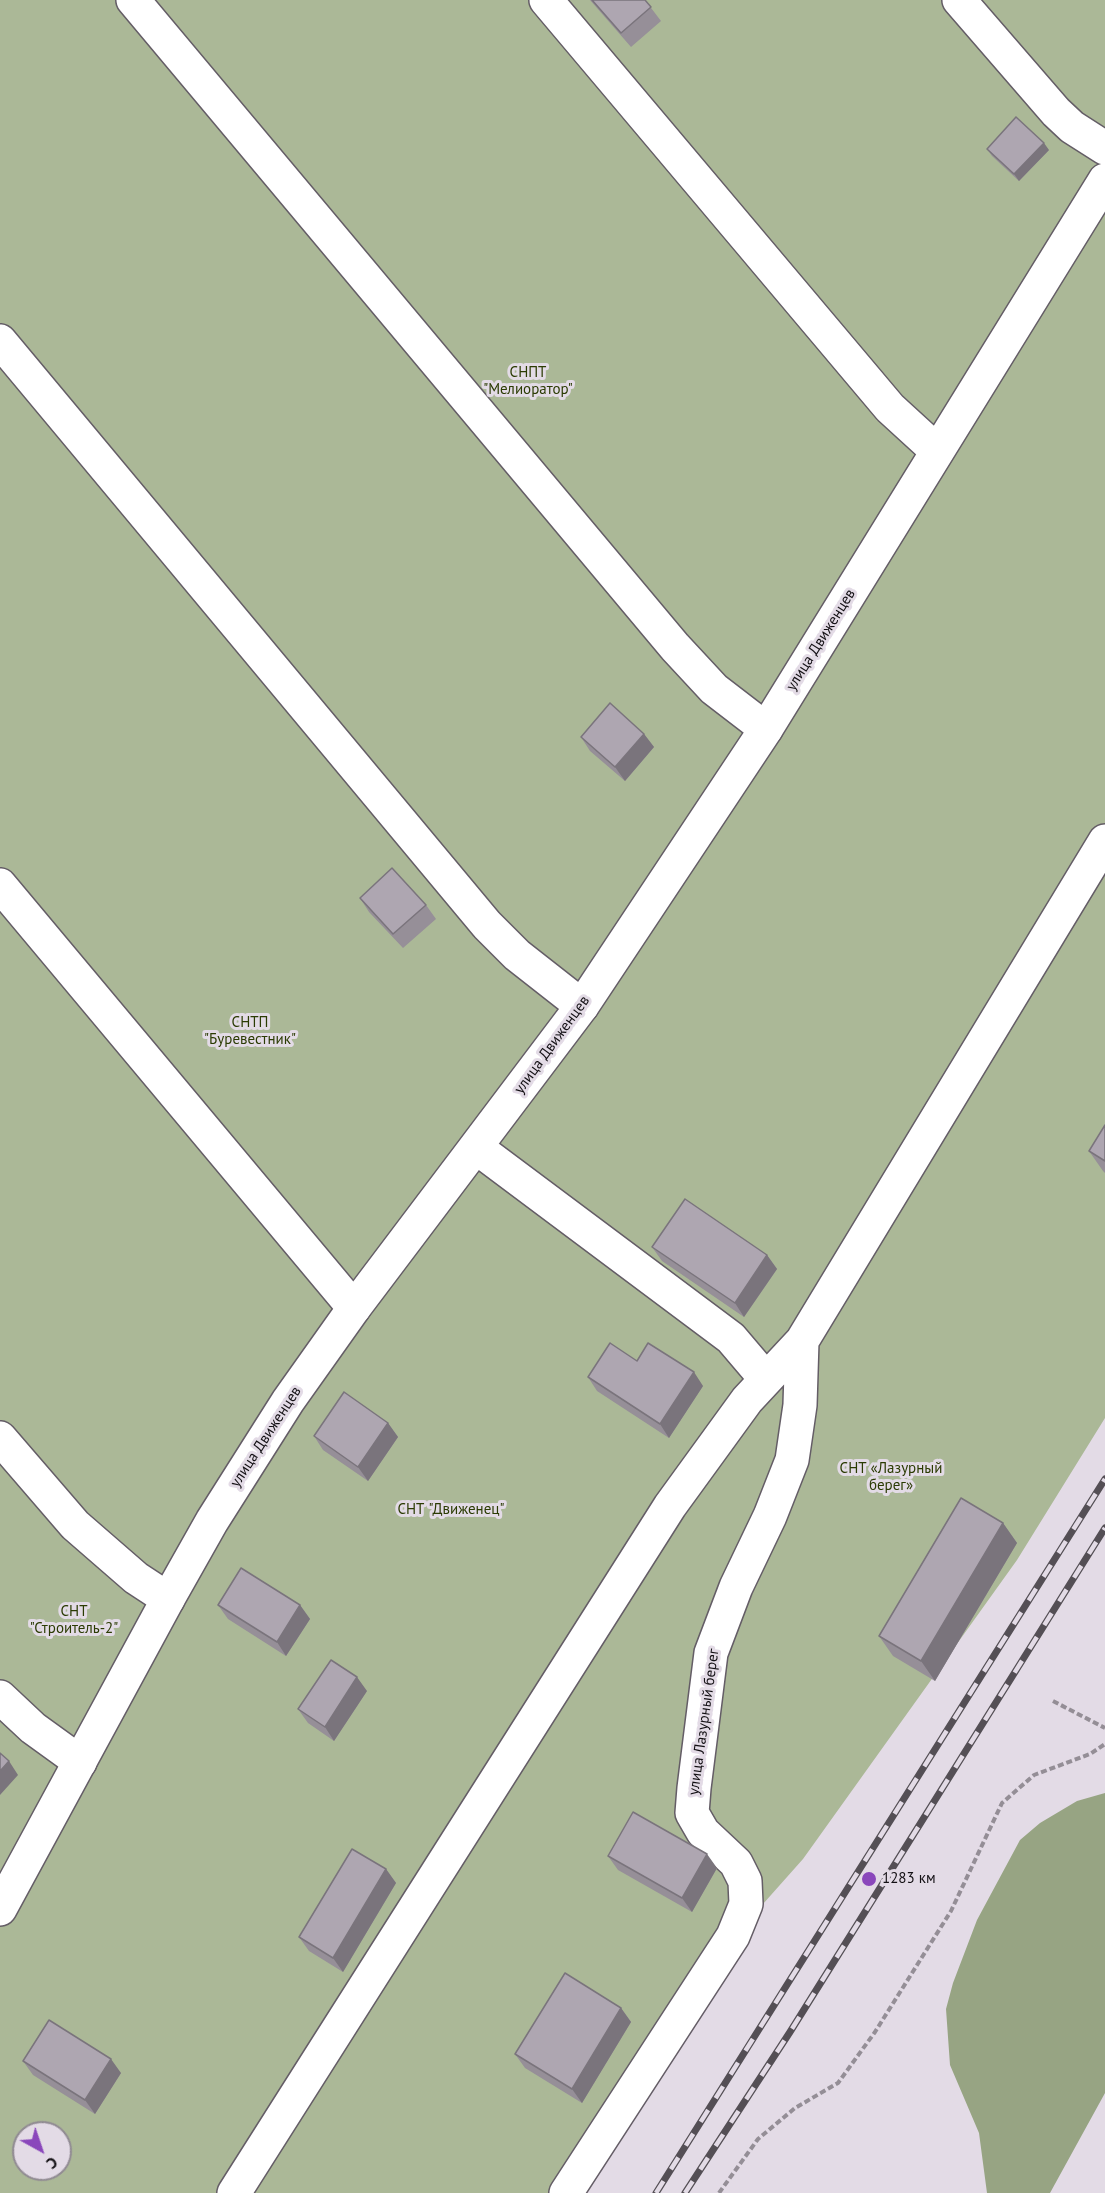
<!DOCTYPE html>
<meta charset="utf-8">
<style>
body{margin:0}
#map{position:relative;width:1105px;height:2193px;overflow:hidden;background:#e3dbe6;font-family:"PT Sans",sans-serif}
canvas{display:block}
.north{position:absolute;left:12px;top:2121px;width:60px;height:60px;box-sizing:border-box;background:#e3dbe6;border:2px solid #908a92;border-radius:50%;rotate:140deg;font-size:16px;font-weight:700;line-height:24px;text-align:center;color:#131014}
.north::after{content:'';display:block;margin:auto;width:21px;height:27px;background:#8a47bb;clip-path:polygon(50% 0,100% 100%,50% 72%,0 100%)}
</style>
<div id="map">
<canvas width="1105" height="2193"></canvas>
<div class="north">С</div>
</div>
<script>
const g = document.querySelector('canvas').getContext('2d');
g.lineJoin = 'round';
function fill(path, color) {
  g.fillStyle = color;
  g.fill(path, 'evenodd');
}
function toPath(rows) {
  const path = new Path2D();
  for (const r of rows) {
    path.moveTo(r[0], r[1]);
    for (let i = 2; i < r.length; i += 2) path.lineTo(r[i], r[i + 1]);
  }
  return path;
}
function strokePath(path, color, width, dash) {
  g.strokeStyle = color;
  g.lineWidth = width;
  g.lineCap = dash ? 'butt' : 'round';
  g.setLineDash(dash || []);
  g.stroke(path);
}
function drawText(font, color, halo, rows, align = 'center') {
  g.font = font + ' "PT Sans",sans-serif';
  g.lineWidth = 6;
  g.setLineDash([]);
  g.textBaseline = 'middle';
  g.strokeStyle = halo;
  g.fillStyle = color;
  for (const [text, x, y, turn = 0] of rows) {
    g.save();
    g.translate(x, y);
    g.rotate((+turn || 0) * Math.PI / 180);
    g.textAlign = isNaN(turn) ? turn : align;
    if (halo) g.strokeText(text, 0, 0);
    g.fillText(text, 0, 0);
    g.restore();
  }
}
const green = toPath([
 [0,0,1105,0,1105,1418,1017,1560,803,1859,707,1967,562,2193,0,2193],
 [24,2133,60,2133,60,2169,24,2169]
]);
const forest = toPath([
 [1105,1793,1105,2093,1050,2193,987,2193,979,2133,950,2065,946,2009,953,1983,977,1920,1020,1840,1040,1823,1077,1801]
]);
const path = toPath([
 [1053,1701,1105,1728],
 [719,2193,758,2139,795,2108,838,2083,875,2032,951,1911,1002,1803,1034,1775,1090,1754,1105,1744]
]);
const minor = toPath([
 [133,0,675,647,714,689,766,729],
 [546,0,890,408,937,451],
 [959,0,1056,112,1072,127,1105,148],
 [0,341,487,925,517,955,582,1006],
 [0,885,354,1308],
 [477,1148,731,1338,765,1378],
 [0,1438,75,1525,136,1578,168,1599],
 [0,1697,33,1728,80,1762],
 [234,2193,670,1506,747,1400,802,1341,1105,841],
 [566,2193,733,1936,746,1904,745,1881,736,1863,703,1832,692,1813,694,1788,711,1653,736,1587,770,1516,792,1460,800,1405,802,1341]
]);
const tertiary = toPath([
 [0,1909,168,1599,212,1521,288,1401,354,1308,582,1006,766,729,1105,180]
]);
const rail = toPath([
 [656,2193,1105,1479],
 [685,2193,790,2032,1105,1528]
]);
const wall = toPath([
 [590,0,645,0,661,21,631,47],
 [987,149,1049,150,1019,181,992,156],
 [644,734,654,747,625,781,590,751,581,737],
 [360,898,426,905,436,919,403,948,369,912],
 [1105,1125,1105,1173,1103,1171,1089,1151],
 [652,1247,767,1255,777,1269,744,1317,662,1261],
 [637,1361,703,1386,669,1438,597,1391,588,1377],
 [388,1423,398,1437,368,1481,323,1450,314,1436],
 [1003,1523,1017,1543,935,1681,893,1656,879,1636],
 [218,1605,300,1605,310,1619,286,1656,228,1619],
 [367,1691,334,1741,308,1723,298,1709],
 [608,1856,717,1868,692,1912,618,1870],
 [386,1869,396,1883,343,1972,309,1951,299,1937],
 [621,2008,631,2022,582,2103,525,2068,515,2054],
 [23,2061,121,2073,95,2114,33,2075]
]);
const shadedWall = toPath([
 [1044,143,1049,150,1019,181,1014,174],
 [644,734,654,747,625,781,615,767],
 [767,1255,777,1269,744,1317,735,1303],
 [694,1372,703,1386,669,1438,660,1424],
 [388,1423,398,1437,368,1481,358,1467],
 [1003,1523,1017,1543,935,1681,921,1661],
 [300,1605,310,1619,286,1656,277,1642],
 [357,1677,367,1691,334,1741,325,1727],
 [9,1761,18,1775,0,1795,0,1771],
 [707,1854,717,1868,692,1912,682,1898],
 [386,1869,396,1883,343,1972,333,1958],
 [621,2008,631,2022,582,2103,572,2089],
 [111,2059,121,2073,95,2114,85,2100]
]);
const building = toPath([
 [592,0,645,0,651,7,621,33,592,0],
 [1016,117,1044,143,1014,174,987,149,1016,117],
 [610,703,644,734,615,767,581,737,610,703],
 [392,868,426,905,393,934,360,898,392,868],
 [1105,1125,1105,1161,1089,1151,1105,1125],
 [685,1199,767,1255,735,1303,652,1247,685,1199],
 [610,1343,637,1361,648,1343,694,1372,660,1424,588,1377,610,1343],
 [344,1392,388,1423,358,1467,314,1436,344,1392],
 [961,1498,1003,1523,921,1661,879,1636,961,1498],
 [241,1568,300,1605,277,1642,218,1605,241,1568],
 [331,1660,357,1677,325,1727,298,1709,331,1660],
 [0,1753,9,1761,0,1771,0,1753],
 [633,1812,707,1854,682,1898,608,1856,633,1812],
 [352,1849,386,1869,333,1958,299,1937,352,1849],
 [565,1973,621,2008,572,2089,515,2054,565,1973],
 [49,2020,111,2059,85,2100,23,2061,49,2020]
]);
const markers = [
 [869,1879,8,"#8a47bb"]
];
const parkNames = [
 ["СНПТ",528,373],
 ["\"Мелиоратор\"",528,390],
 ["СНТП",250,1023],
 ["\"Буревестник\"",250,1040],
 ["СНТ «Лазурный",891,1469],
 ["берег»",891,1486],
 ["СНТ \"Движенец\"",451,1510],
 ["СНТ",74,1612],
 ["\"Строитель-2\"",74,1629]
];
const streetNames = [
 ["улица Движенцев",821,640,-58],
 ["улица Движенцев",552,1045,-54],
 ["улица Движенцев",266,1437,-57],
 ["улица Лазурный берег",704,1722,-82]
];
const poiNames = [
 ["1283 км",882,1879]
];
fill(green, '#abb897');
fill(forest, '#97a483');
strokePath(minor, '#645d66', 36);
strokePath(tertiary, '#645d66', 36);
strokePath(path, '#948e96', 4, [6, 3]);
strokePath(minor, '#fff', 33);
strokePath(tertiary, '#fff', 33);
strokePath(rail, '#544f55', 7);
strokePath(rail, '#e3dbe6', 4.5, [14]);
fill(wall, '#968f98');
fill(shadedWall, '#7a747c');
fill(building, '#aea6b1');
strokePath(building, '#7a747c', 1.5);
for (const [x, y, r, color] of markers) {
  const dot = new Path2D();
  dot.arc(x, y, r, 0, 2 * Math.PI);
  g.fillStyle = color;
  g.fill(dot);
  strokePath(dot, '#e3dbe6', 2);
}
drawText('15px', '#2b3b03', '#e3dbe6', parkNames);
drawText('15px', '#131014', '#e3dbe6', streetNames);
drawText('15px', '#131014', '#e3dbe6', poiNames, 'left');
</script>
